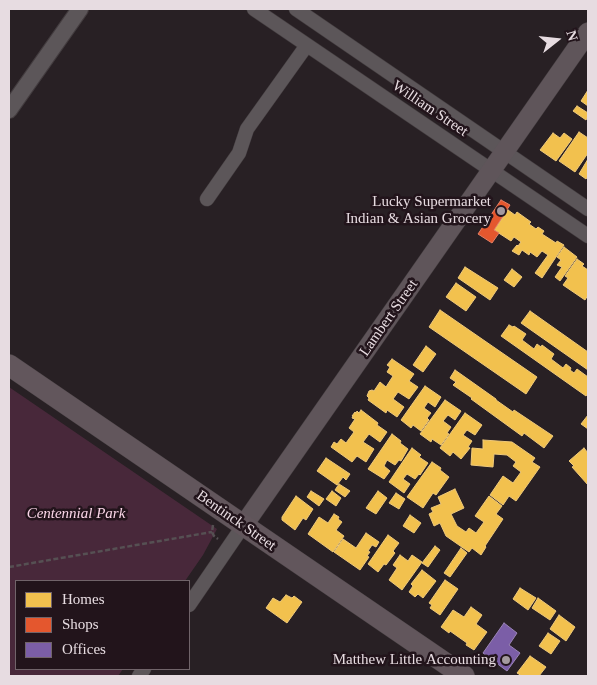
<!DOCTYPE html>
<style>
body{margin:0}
#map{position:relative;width:597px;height:685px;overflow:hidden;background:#282024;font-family:"Times New Roman",serif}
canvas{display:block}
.frame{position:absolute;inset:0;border:10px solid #e7dce1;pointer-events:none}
.legend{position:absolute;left:15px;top:580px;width:175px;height:90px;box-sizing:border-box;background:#22141b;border:1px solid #71646a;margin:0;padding:6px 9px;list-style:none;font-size:15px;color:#e7dce1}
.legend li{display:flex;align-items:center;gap:10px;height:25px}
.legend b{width:25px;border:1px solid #71646a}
.north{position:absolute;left:532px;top:15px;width:50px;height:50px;-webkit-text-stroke:4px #22141b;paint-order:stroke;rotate:74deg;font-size:14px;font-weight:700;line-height:20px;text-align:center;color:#e7dce1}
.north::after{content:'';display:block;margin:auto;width:18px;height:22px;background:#e7dce1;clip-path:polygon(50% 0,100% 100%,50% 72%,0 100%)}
</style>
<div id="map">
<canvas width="597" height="685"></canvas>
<div class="frame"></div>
<ul class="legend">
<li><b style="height:14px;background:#f2c14e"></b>Homes</li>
<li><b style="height:14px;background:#e4572e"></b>Shops</li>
<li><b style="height:14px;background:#7b5ea7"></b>Offices</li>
</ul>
<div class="north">N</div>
</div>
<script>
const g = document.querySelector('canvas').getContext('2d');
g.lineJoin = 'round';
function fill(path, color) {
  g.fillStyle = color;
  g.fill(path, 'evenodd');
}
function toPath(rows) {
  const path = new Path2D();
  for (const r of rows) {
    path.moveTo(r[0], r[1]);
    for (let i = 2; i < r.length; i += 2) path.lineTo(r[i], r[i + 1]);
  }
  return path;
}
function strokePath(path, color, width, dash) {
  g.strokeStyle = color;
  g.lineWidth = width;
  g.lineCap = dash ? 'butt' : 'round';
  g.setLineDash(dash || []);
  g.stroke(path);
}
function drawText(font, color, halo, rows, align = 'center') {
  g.font = font + ' "Times New Roman",serif';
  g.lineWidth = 5;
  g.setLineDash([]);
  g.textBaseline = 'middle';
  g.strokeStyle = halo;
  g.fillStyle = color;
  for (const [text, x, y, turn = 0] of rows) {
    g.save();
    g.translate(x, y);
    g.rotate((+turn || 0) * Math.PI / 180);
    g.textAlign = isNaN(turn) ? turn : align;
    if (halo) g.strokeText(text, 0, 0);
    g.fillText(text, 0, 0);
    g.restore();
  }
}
const green = toPath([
 [9,387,217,529,203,555,185,581,16,581,16,669,123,669,118,676,9,676]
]);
const homes = toPath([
 [588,90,588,106,581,101,588,90],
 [577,106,588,113,588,116,586,120,573,111,577,106],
 [579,132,588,138,588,153,575,172,559,161,579,132],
 [553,133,560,138,564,133,572,139,556,161,540,150,553,133],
 [588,159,588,176,586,179,579,174,588,159],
 [508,210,515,215,517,212,531,222,529,224,536,229,538,227,544,231,542,234,556,243,557,241,564,245,542,278,535,273,548,255,542,251,537,257,530,252,529,255,522,250,519,255,512,251,517,245,518,246,521,242,514,237,511,241,494,230,508,210],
 [564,247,577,257,560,281,555,277,562,267,557,265,561,260,557,257,564,247],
 [577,259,584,264,582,266,588,270,588,295,585,300,563,285,568,278,565,276,577,259],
 [465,267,498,288,490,300,458,278,465,267],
 [512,269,522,277,514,287,504,280,512,269],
 [456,283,476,297,466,311,446,297,456,283],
 [440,310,537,377,526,394,429,327,440,310],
 [530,311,588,352,588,370,521,323,530,311],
 [509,325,513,327,514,326,526,334,522,340,534,349,537,344,541,347,542,345,554,354,551,359,563,368,566,364,571,368,570,370,574,373,577,369,588,377,588,393,586,396,501,336,509,325],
 [426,346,436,354,423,372,413,365,426,346],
 [392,359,414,374,409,381,418,387,409,399,398,392,393,399,404,407,397,417,387,410,386,413,368,400,369,398,367,396,369,391,372,390,374,391,380,382,386,387,393,376,387,372,390,367,387,365,392,359],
 [455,370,496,399,496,400,513,412,514,410,553,436,544,448,524,433,522,436,471,399,472,398,453,385,456,382,450,378,455,370],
 [425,386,441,397,435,407,428,402,424,408,431,413,427,418,429,420,421,431,413,425,411,428,401,420,425,386],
 [445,400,461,411,455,420,448,415,443,421,451,427,447,433,449,434,441,445,432,439,431,442,420,434,445,400],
 [361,410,378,423,377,425,387,432,380,442,369,434,363,442,374,449,366,462,357,456,352,462,331,447,334,442,337,444,341,439,346,443,354,432,349,428,355,419,352,418,353,416,352,416,355,412,356,413,357,411,359,413,361,410],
 [465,413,482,425,475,435,467,430,463,435,472,441,468,447,470,448,461,459,453,452,450,456,440,448,465,413],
 [588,415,588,429,581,424,588,415],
 [392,434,401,441,400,443,408,449,401,461,399,460,395,465,387,460,384,466,390,471,384,479,368,469,392,434],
 [483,440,512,442,535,458,532,462,540,467,516,501,509,496,503,505,490,495,503,476,513,483,521,472,513,466,516,462,507,455,494,454,493,467,471,465,472,448,483,449,483,440],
 [412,448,421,455,419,457,428,463,420,475,419,474,415,479,407,474,403,479,410,484,404,493,389,482,412,448],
 [584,448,588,453,588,485,572,467,574,466,569,461,584,448],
 [326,458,350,474,346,480,343,477,337,485,317,471,326,458],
 [432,462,441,468,440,470,449,477,436,495,433,493,423,508,407,497,432,462],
 [339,484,350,491,345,497,335,490,339,484],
 [455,489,464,508,451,514,457,526,466,532,469,528,476,533,484,522,475,516,489,496,502,506,496,514,503,519,485,546,486,547,481,555,472,548,469,552,446,536,440,523,434,526,429,514,433,512,431,508,441,504,438,497,455,489],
 [311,491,324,499,319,506,307,497,311,491],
 [332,491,341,498,336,506,326,499,332,491],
 [378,491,387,498,376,514,366,508,378,491],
 [396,493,405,499,399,509,389,503,396,493],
 [296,496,313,509,306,520,303,518,295,530,282,520,282,517,296,496],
 [334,514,339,517,338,519,342,522,336,530,344,536,333,552,308,534,319,517,328,523,334,514],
 [410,515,421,523,414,533,403,526,410,515],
 [366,533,379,542,376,547,372,545,368,551,370,552,367,556,369,557,360,570,334,552,343,539,356,548,366,533],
 [388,535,399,543,393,551,395,553,386,565,384,564,378,572,368,564,388,535],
 [435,546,440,550,428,567,422,563,435,546],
 [461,548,467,553,450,577,444,573,461,548],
 [400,555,408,561,412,555,422,562,402,590,389,580,397,568,393,565,400,555],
 [422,570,436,581,423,598,418,594,415,597,409,592,413,586,411,584,422,570],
 [445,580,458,589,440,615,430,608,432,605,429,603,445,580],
 [520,588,536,598,528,610,513,599,520,588],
 [286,595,292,598,294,596,302,602,287,623,266,608,273,598,280,602,286,595],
 [538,598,556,611,550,620,532,608,538,598],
 [471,607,482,615,476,624,487,632,474,650,466,645,467,643,450,631,449,633,441,627,453,610,464,617,471,607],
 [559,615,575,627,566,641,550,629,559,615],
 [548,633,560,641,551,654,539,646,548,633],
 [530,656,546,667,539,676,522,676,517,673,530,656]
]);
const shops = toPath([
 [501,200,510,205,494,230,499,233,492,243,478,234,501,200]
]);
const offices = toPath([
 [504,623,517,633,509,645,520,653,507,671,483,653,504,623]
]);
const path = toPath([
 [213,525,212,532,214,536,218,539],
 [9,567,212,532]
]);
const minor = toPath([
 [254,9,588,236],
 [296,9,588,209],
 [207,199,239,153,247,129,307,45],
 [189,605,243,526],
 [139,676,144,669]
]);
const tertiary = toPath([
 [9,110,80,9]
]);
const secondary = toPath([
 [243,526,588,32]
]);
const primary = toPath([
 [9,365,464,676]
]);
const markers = [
 [501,211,5,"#a49a9f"],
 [506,660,5,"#a49a9f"]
];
const streetNames = [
 ["William Street",430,109,34],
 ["Lambert Street",389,318,-55],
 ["Bentinck Street",236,521,35]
];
const poiNames = [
 ["Lucky Supermarket",491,202],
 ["Indian & Asian Grocery",491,219],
 ["Matthew Little Accounting",496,660]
];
const parkNames = [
 ["Centennial Park",76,514]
];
fill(green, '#48283a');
fill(homes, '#f2c14e');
strokePath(homes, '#efc97a', 1);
fill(shops, '#e4572e');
strokePath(shops, '#e57f64', 1);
fill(offices, '#7b5ea7');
strokePath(offices, '#9b84b8', 1);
strokePath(minor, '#433c3f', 15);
strokePath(tertiary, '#433c3f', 18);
strokePath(secondary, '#433c3f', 20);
strokePath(primary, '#433c3f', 22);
strokePath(path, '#565053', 2.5, [5, 2.5]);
strokePath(minor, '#5c5659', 14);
strokePath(tertiary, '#5c5659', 16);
strokePath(secondary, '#5f555a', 19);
strokePath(primary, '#62565c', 21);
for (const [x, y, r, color] of markers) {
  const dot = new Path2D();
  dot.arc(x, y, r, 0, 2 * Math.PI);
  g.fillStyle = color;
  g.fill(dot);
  strokePath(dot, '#22141b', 2);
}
drawText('15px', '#e7dce1', '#22141b', streetNames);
drawText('15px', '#e7dce1', '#22141b', poiNames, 'right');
drawText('italic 15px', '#fbd6e8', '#22141b', parkNames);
</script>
